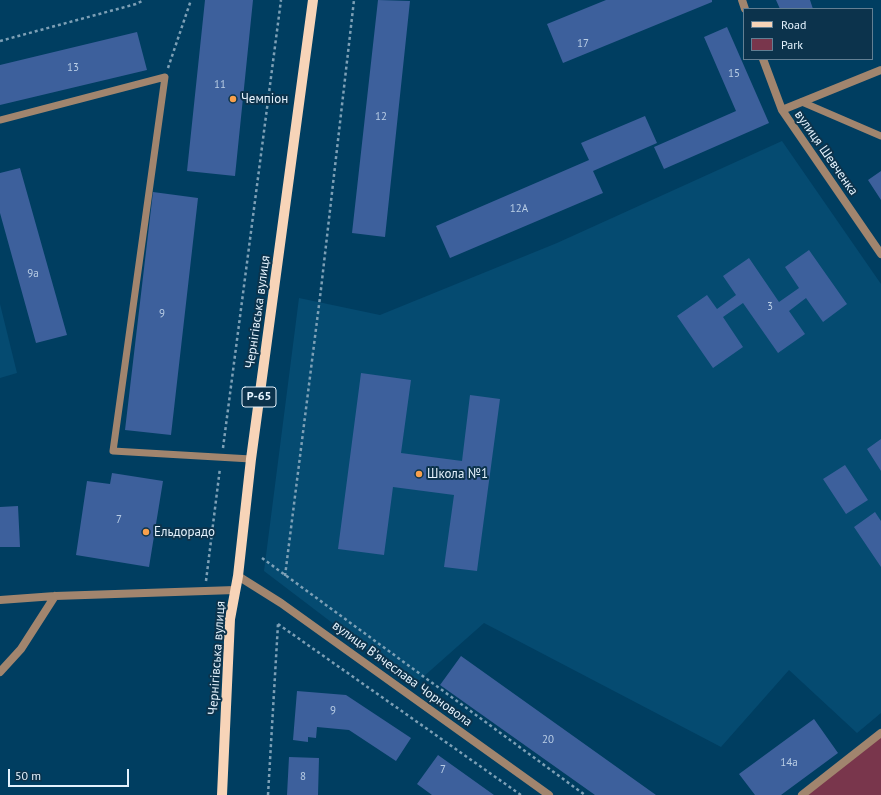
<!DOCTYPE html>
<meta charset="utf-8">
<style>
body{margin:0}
#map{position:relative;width:881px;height:795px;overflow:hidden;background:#003e61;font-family:"PT Sans",sans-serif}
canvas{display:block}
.legend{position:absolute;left:743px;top:8px;width:130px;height:52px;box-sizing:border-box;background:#0c334c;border:1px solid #627f93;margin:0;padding:5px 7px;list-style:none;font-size:12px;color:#e4f2fd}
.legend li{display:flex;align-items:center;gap:8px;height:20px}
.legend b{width:20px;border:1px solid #627f93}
.scale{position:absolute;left:8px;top:769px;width:121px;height:18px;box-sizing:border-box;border:2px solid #e4f2fd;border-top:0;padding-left:5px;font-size:12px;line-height:14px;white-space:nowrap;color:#e4f2fd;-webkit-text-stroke:3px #0c334c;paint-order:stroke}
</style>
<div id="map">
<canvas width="881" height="795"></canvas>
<ul class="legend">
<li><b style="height:5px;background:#f7d4b8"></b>Road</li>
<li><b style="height:11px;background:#79364c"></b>Park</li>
</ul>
<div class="scale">50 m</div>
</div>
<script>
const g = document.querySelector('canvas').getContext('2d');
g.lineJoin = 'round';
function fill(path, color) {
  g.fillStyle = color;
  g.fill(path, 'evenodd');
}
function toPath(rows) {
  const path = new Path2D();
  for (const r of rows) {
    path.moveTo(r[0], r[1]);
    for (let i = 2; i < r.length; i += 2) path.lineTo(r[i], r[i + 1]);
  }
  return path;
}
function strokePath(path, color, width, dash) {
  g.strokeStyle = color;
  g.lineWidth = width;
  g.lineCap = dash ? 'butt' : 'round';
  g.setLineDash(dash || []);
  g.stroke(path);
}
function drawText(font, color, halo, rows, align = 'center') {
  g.font = font + ' "PT Sans",sans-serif';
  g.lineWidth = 4;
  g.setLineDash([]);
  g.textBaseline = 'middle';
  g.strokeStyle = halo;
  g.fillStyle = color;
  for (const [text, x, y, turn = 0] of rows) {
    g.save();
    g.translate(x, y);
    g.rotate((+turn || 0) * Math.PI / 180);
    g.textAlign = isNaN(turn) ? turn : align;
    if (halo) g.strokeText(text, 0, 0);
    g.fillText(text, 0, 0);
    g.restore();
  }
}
const built = toPath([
 [782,141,881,284,881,713,857,733,789,670,721,747,484,623,414,685,264,571,299,298,380,315,557,243],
 [0,304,17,373,0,378]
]);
const green = toPath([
 [881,733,881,795,802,795]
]);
const building = toPath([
 [205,0,253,0,235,176,187,171],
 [378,0,410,1,385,237,352,233],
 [606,0,712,0,712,2,563,63,547,24],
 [776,0,810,0,813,9,780,9],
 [727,27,769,123,664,169,654,147,736,111,704,37],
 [137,32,147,70,0,105,0,65],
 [645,116,657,143,593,171,603,193,450,258,436,226,589,160,581,143],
 [20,168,67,335,36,343,0,213,0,173],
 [881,171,881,200,868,180],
 [153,192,198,198,171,435,125,430],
 [809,250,847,304,823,322,806,298,789,311,805,334,778,353,743,303,723,317,743,347,713,368,677,316,707,295,717,309,736,295,723,276,749,258,779,302,799,288,785,267],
 [361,373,411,380,401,453,462,461,470,395,500,399,477,571,444,567,454,495,393,487,384,555,338,549],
 [881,439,881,471,867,449],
 [845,465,868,500,846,514,823,479],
 [112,473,163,481,149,567,76,555,87,481,110,484],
 [18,506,20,547,0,547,0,507],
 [875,512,881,521,881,567,854,527],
 [461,656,656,795,595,795,440,685],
 [297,691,346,695,411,738,396,761,349,730,317,727,316,738,308,737,308,742,293,740],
 [814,719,838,753,781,795,755,795,739,774],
 [438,755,494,795,432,795,417,784],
 [289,757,319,758,318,795,287,795]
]);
const path = toPath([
 [0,41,136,4,144,0],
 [168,68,191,0],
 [223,448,281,0],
 [262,558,585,795],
 [285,576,321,289,354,0],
 [206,581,220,468],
 [278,624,521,795],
 [268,795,278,624]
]);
const lane = toPath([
 [802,102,881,136],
 [0,120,165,77,113,451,251,459]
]);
const street = toPath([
 [742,0,745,9],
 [763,59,782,110,881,254],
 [782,110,881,70],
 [238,576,281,603,549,795],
 [0,600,55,596,235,590],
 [0,672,21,649,55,596],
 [802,795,881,733]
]);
const primary = toPath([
 [222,795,230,619,238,576,251,459,313,0]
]);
const markers = [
 [233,99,4,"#f9a04c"],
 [419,474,4,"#f9a04c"],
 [146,532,4,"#f9a04c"]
];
const numberNames = [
 ["17",583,44],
 ["13",73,68],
 ["15",734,74],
 ["11",220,85],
 ["12",381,117],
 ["12А",519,209],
 ["9а",33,274],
 ["3",770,307],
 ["9",162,314],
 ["7",119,520],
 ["9",333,711],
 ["20",548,740],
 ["14а",789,763],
 ["7",443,770],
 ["8",303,777]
];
const shields = [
 [259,397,34]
];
const shieldNames = [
 ["Р-65",259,397]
];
const poiNames = [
 ["Чемпіон",241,99],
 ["Школа №1",427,474],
 ["Ельдорадо",154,532]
];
const streetNames = [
 ["вулиця Шевченка",826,153,55],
 ["Чернігівська вулиця",258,312,-82],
 ["Чернігівська вулиця",217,658,-86],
 ["вулиця В'ячеслава Чорновола",402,674,36]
];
fill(built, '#054b71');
fill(green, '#79364c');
fill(building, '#3d609c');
strokePath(path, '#7da0b6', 2.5, [3, 3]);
strokePath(lane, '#a1856e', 7);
strokePath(street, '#a1856e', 8);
strokePath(primary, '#f7d4b8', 10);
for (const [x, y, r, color] of markers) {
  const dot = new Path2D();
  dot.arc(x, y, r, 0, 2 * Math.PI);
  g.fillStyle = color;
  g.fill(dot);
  strokePath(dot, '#0c334c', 1.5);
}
drawText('11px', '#bacee5', null, numberNames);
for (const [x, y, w] of shields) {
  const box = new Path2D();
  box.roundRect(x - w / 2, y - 10, w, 20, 3);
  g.fillStyle = '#0c334c';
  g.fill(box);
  strokePath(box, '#e4f2fd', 1);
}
drawText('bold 12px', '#e4f2fd', null, shieldNames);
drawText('13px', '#e4f2fd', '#0c334c', poiNames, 'left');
drawText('13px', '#e4f2fd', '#0c334c', streetNames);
</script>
